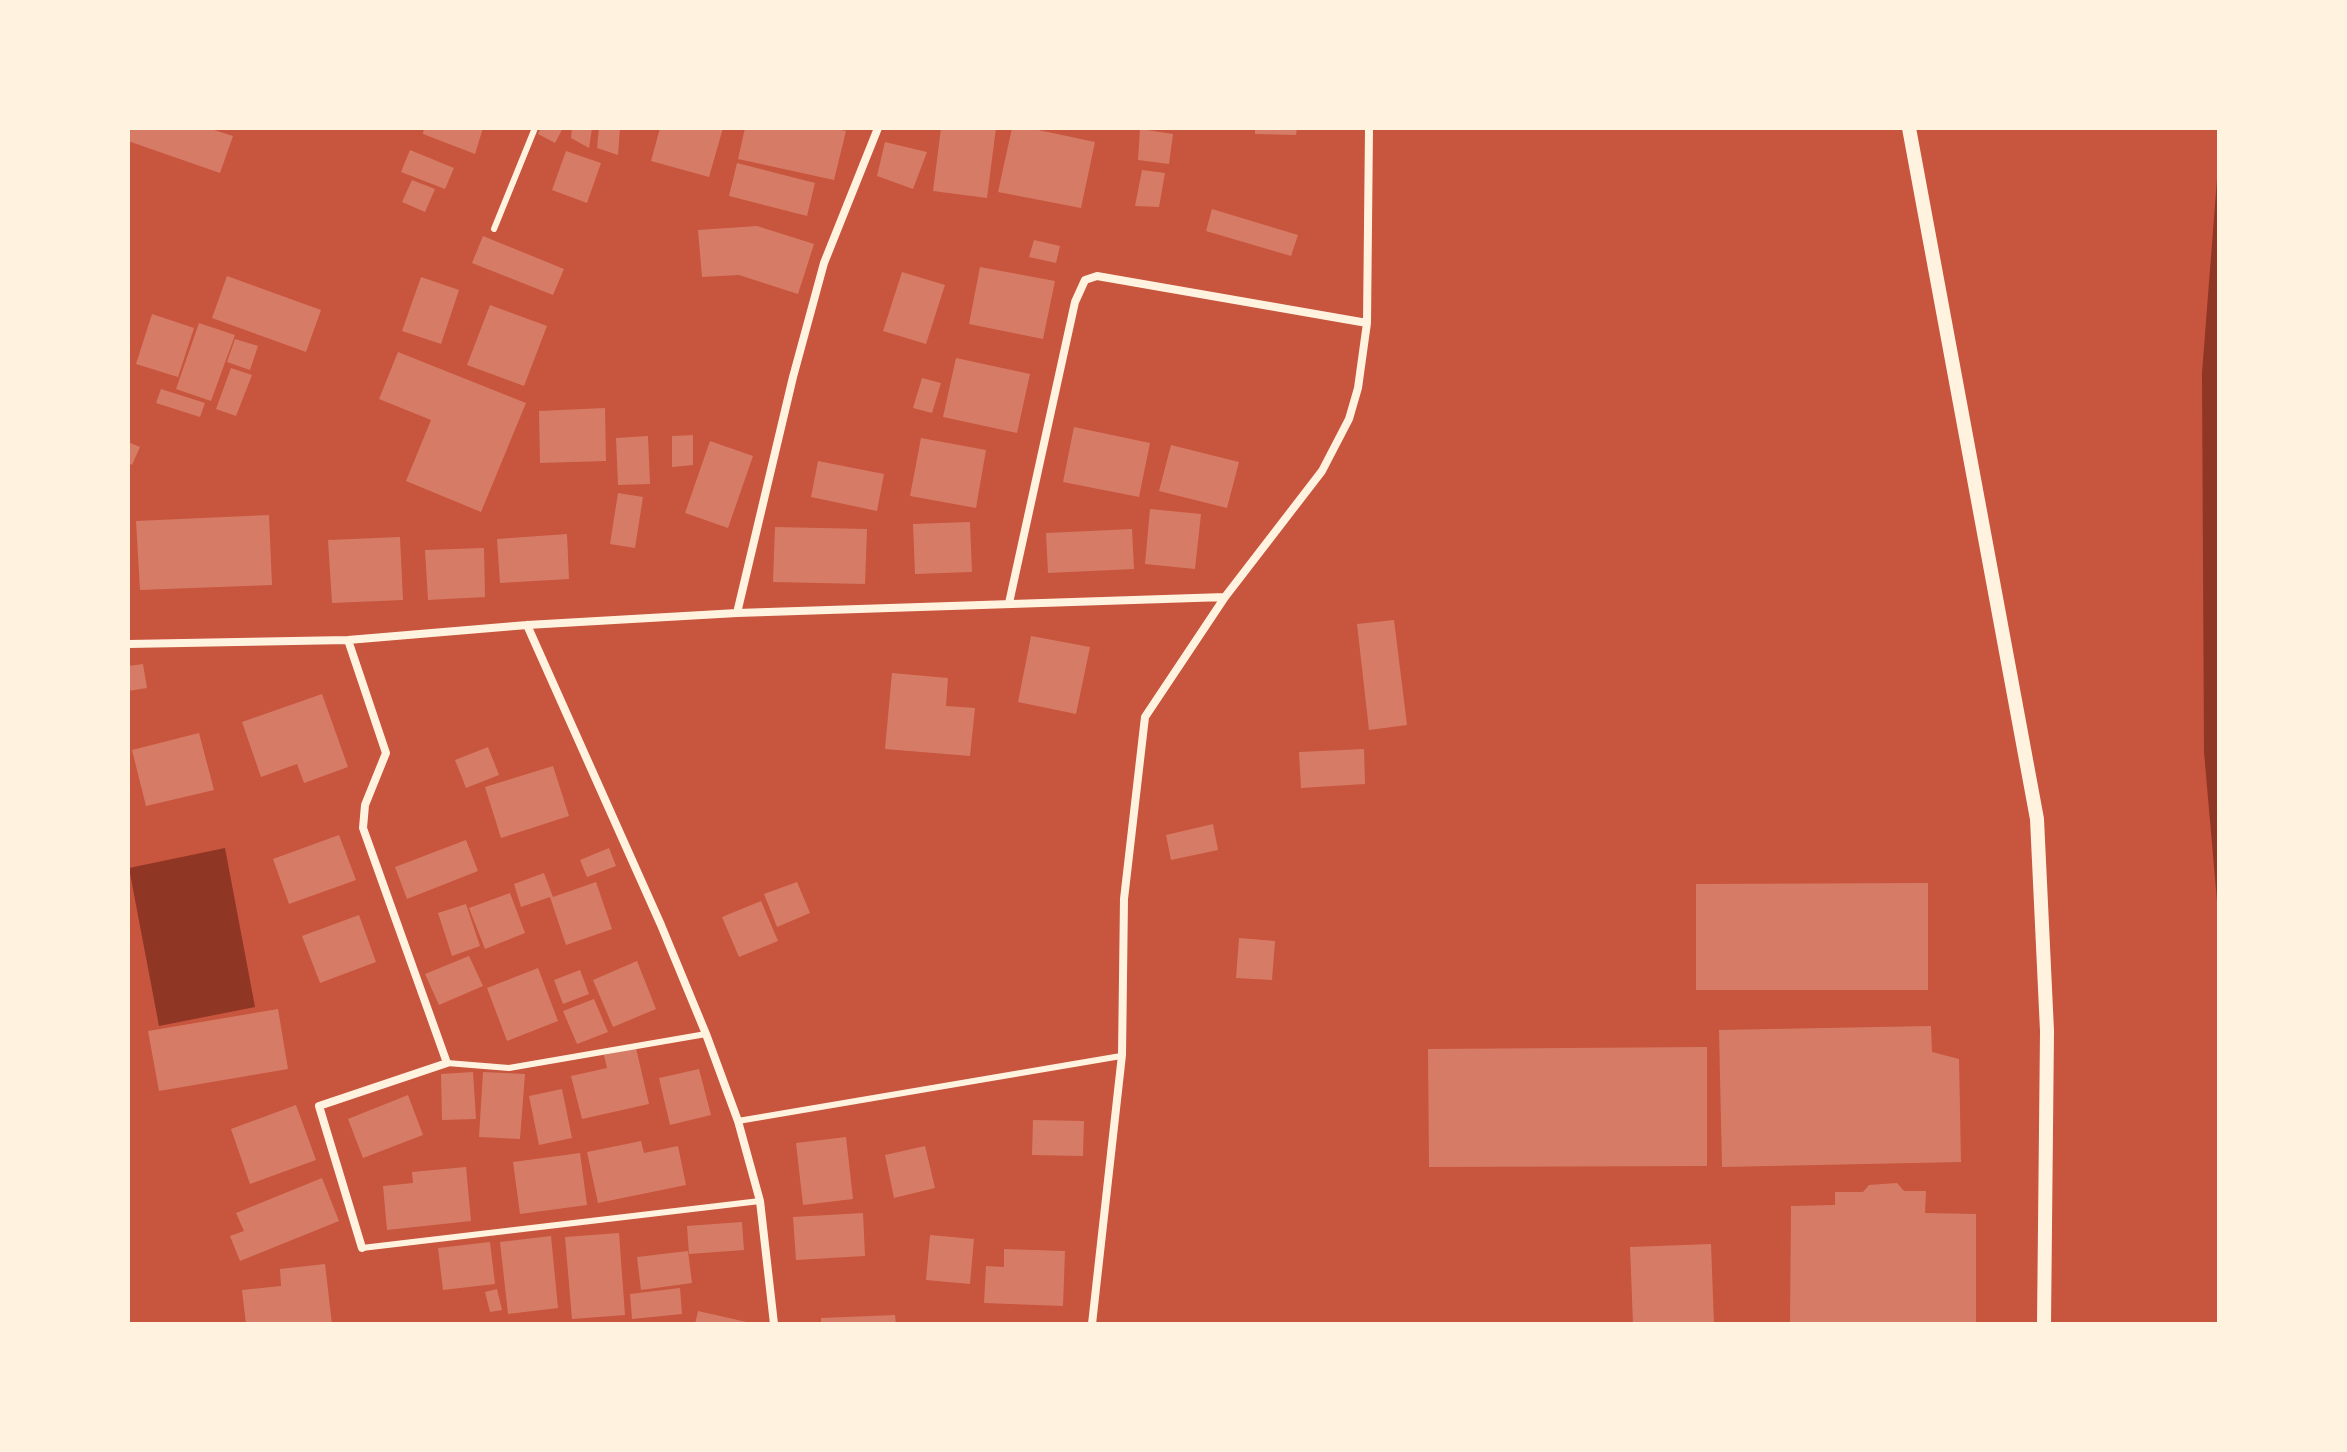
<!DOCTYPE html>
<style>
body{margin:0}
#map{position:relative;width:2347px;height:1452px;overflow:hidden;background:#c8553d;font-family:Figtree,sans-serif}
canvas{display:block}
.frame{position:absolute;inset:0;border:130px solid #fff3e0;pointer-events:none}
</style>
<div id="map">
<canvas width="2347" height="1452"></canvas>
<div class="frame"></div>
</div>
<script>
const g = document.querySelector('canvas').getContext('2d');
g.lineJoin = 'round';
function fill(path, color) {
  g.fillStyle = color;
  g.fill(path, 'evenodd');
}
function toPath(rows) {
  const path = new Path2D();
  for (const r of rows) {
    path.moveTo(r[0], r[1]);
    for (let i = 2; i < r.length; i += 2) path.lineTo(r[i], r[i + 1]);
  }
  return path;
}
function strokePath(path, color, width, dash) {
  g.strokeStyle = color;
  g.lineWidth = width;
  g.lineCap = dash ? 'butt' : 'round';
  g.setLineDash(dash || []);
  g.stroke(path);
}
const water = toPath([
 [2219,153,2219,924,2204,752,2202,373],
 [225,848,255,1007,159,1026,129,868]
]);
const building = toPath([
 [128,128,208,128,233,136,220,173,128,141],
 [424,128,483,128,475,154,423,134],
 [541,128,563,128,555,143,538,134],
 [572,128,592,128,589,148,571,138],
 [599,128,620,128,618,155,597,148],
 [660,128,723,128,709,177,651,161],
 [745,128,832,128,846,131,834,180,738,159],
 [941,128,996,128,987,198,933,191],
 [1012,128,1029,128,1095,142,1081,208,998,192],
 [1255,128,1297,128,1296,135,1255,134],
 [1140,129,1173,134,1169,164,1138,160],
 [885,142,927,152,913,189,877,176],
 [410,150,454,168,445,189,401,172],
 [566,151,601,163,587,203,552,190],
 [737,163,815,183,807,216,729,196],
 [1142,170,1165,173,1159,207,1135,206],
 [412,180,435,189,425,212,402,202],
 [1212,209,1298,235,1291,256,1206,231],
 [757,226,814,244,798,294,739,275,702,277,698,230],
 [483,236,564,269,553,295,472,263],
 [1034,240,1060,246,1056,263,1029,257],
 [980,267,1055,281,1043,339,969,324],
 [902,272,945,285,926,344,883,331],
 [227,276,321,310,306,352,212,318],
 [421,277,459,290,441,344,402,331],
 [490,305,547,326,524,386,467,365],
 [152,314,194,328,178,377,136,364],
 [199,323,235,335,211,401,176,389],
 [235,339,258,346,250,370,227,362],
 [398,352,526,403,481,512,406,481,431,420,379,399],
 [956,358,1030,374,1017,433,943,417],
 [231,368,252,375,236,416,216,409],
 [922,378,941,383,932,413,913,408],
 [161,389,205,403,200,417,156,403],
 [605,408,606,461,540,463,539,411],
 [1074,427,1150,443,1139,497,1063,482],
 [693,435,693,465,672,467,672,436],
 [648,436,650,484,618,485,616,438],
 [921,438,986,450,976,508,910,496],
 [710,441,753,456,728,528,685,513],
 [128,442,140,447,132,465,128,463],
 [1171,445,1239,462,1227,508,1159,491],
 [818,461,884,474,877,511,811,497],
 [618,493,643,497,635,548,610,544],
 [1150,509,1201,514,1195,569,1145,564],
 [269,515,272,585,140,590,136,521],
 [970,522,972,572,915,574,913,524],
 [775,527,867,529,865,584,773,582],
 [1132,529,1134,569,1048,573,1046,533],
 [567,534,569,579,500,583,497,539],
 [400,537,403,600,332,603,328,540],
 [484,548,485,597,428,600,425,550],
 [1394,620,1407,725,1369,730,1357,624],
 [1031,636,1090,647,1076,714,1018,702],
 [143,664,147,688,128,691,128,666],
 [892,673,948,678,946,706,975,708,970,756,885,749],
 [322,694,348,767,304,783,297,764,261,777,242,722],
 [199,733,214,790,146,806,132,750],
 [488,747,499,775,466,788,455,760],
 [1364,749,1365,784,1301,788,1299,752],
 [553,766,569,816,501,838,485,787],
 [1213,824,1218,850,1171,860,1166,835],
 [339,835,356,880,289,904,273,859],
 [466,840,478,871,407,899,395,867],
 [609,848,616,866,587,877,580,860],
 [544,873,553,897,596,882,612,929,566,945,550,897,521,907,514,884],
 [797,882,810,913,777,927,764,894],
 [1928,883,1928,990,1696,990,1696,884],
 [510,893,525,933,485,949,469,908],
 [761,901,778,941,739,957,722,917],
 [466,904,480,946,452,956,438,913],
 [359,915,376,962,320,983,302,936],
 [1239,938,1275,941,1272,980,1236,978],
 [469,956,483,986,439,1005,425,974],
 [637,961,656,1009,613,1027,593,980],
 [538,968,558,1021,507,1041,487,988],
 [580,970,589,994,563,1004,554,980],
 [594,999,608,1032,577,1044,563,1011],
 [278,1009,288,1069,159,1091,148,1031],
 [1931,1026,1932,1052,1959,1059,1961,1162,1722,1167,1719,1030],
 [1707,1047,1707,1166,1429,1167,1428,1049],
 [636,1048,649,1104,582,1119,571,1076,607,1068,604,1055],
 [699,1069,711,1115,670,1125,659,1078],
 [473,1072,476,1119,442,1120,441,1074],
 [483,1072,525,1074,520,1139,479,1137],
 [562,1089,572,1138,539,1145,529,1096],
 [408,1095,423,1135,363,1158,348,1119],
 [296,1105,316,1160,250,1184,231,1129],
 [1033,1120,1084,1121,1083,1156,1032,1155],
 [846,1137,853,1199,803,1205,796,1143],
 [641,1141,644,1153,678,1146,686,1185,598,1203,587,1152],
 [925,1146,935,1188,894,1198,885,1155],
 [580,1153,587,1205,520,1214,513,1162],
 [466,1167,471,1221,387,1230,383,1186,413,1183,412,1172],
 [322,1178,339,1221,240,1261,230,1236,244,1231,236,1213],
 [1897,1183,1904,1191,1926,1191,1925,1213,1976,1214,1976,1324,1790,1324,1791,1206,1835,1205,1835,1192,1863,1192,1869,1185],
 [863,1213,865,1256,796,1260,793,1217],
 [742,1222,744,1250,689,1254,687,1226],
 [619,1233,625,1315,572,1319,565,1237],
 [930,1235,974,1239,970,1284,926,1280],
 [551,1236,558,1308,508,1314,500,1242],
 [490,1242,495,1284,443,1290,438,1248],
 [1711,1244,1714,1324,1633,1324,1630,1247],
 [1004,1249,1065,1251,1063,1306,984,1303,986,1266,1004,1267],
 [688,1251,692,1283,641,1290,637,1257],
 [325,1264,332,1324,246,1324,242,1290,281,1286,280,1269],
 [680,1288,682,1314,632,1319,630,1294],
 [497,1289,502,1310,490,1312,485,1292],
 [698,1311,751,1323,751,1324,695,1324],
 [895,1315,896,1324,821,1324,821,1318]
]);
const service = toPath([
 [494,229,535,128],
 [447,1063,509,1068,706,1034],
 [738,1121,1121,1056],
 [362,1248,760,1201]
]);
const minor = toPath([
 [1009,603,1075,302,1085,280,1097,276,1367,323],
 [737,613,793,377,824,263,878,128],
 [527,625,661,925,706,1034,738,1121,760,1201,774,1324],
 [348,640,386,753,365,805,363,828,447,1063,319,1106,362,1248],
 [128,644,348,640,527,625,737,613,1225,597],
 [1092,1324,1122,1055,1124,899,1145,717,1225,597,1322,471,1349,419,1358,388,1367,323,1369,128]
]);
const tertiary = toPath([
 [1909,128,2037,819,2047,1031,2044,1324]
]);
fill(water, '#8f3625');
fill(building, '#d67c66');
strokePath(service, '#fff3e0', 6);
strokePath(minor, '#fff3e0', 8);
strokePath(tertiary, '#fff3e0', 14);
</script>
